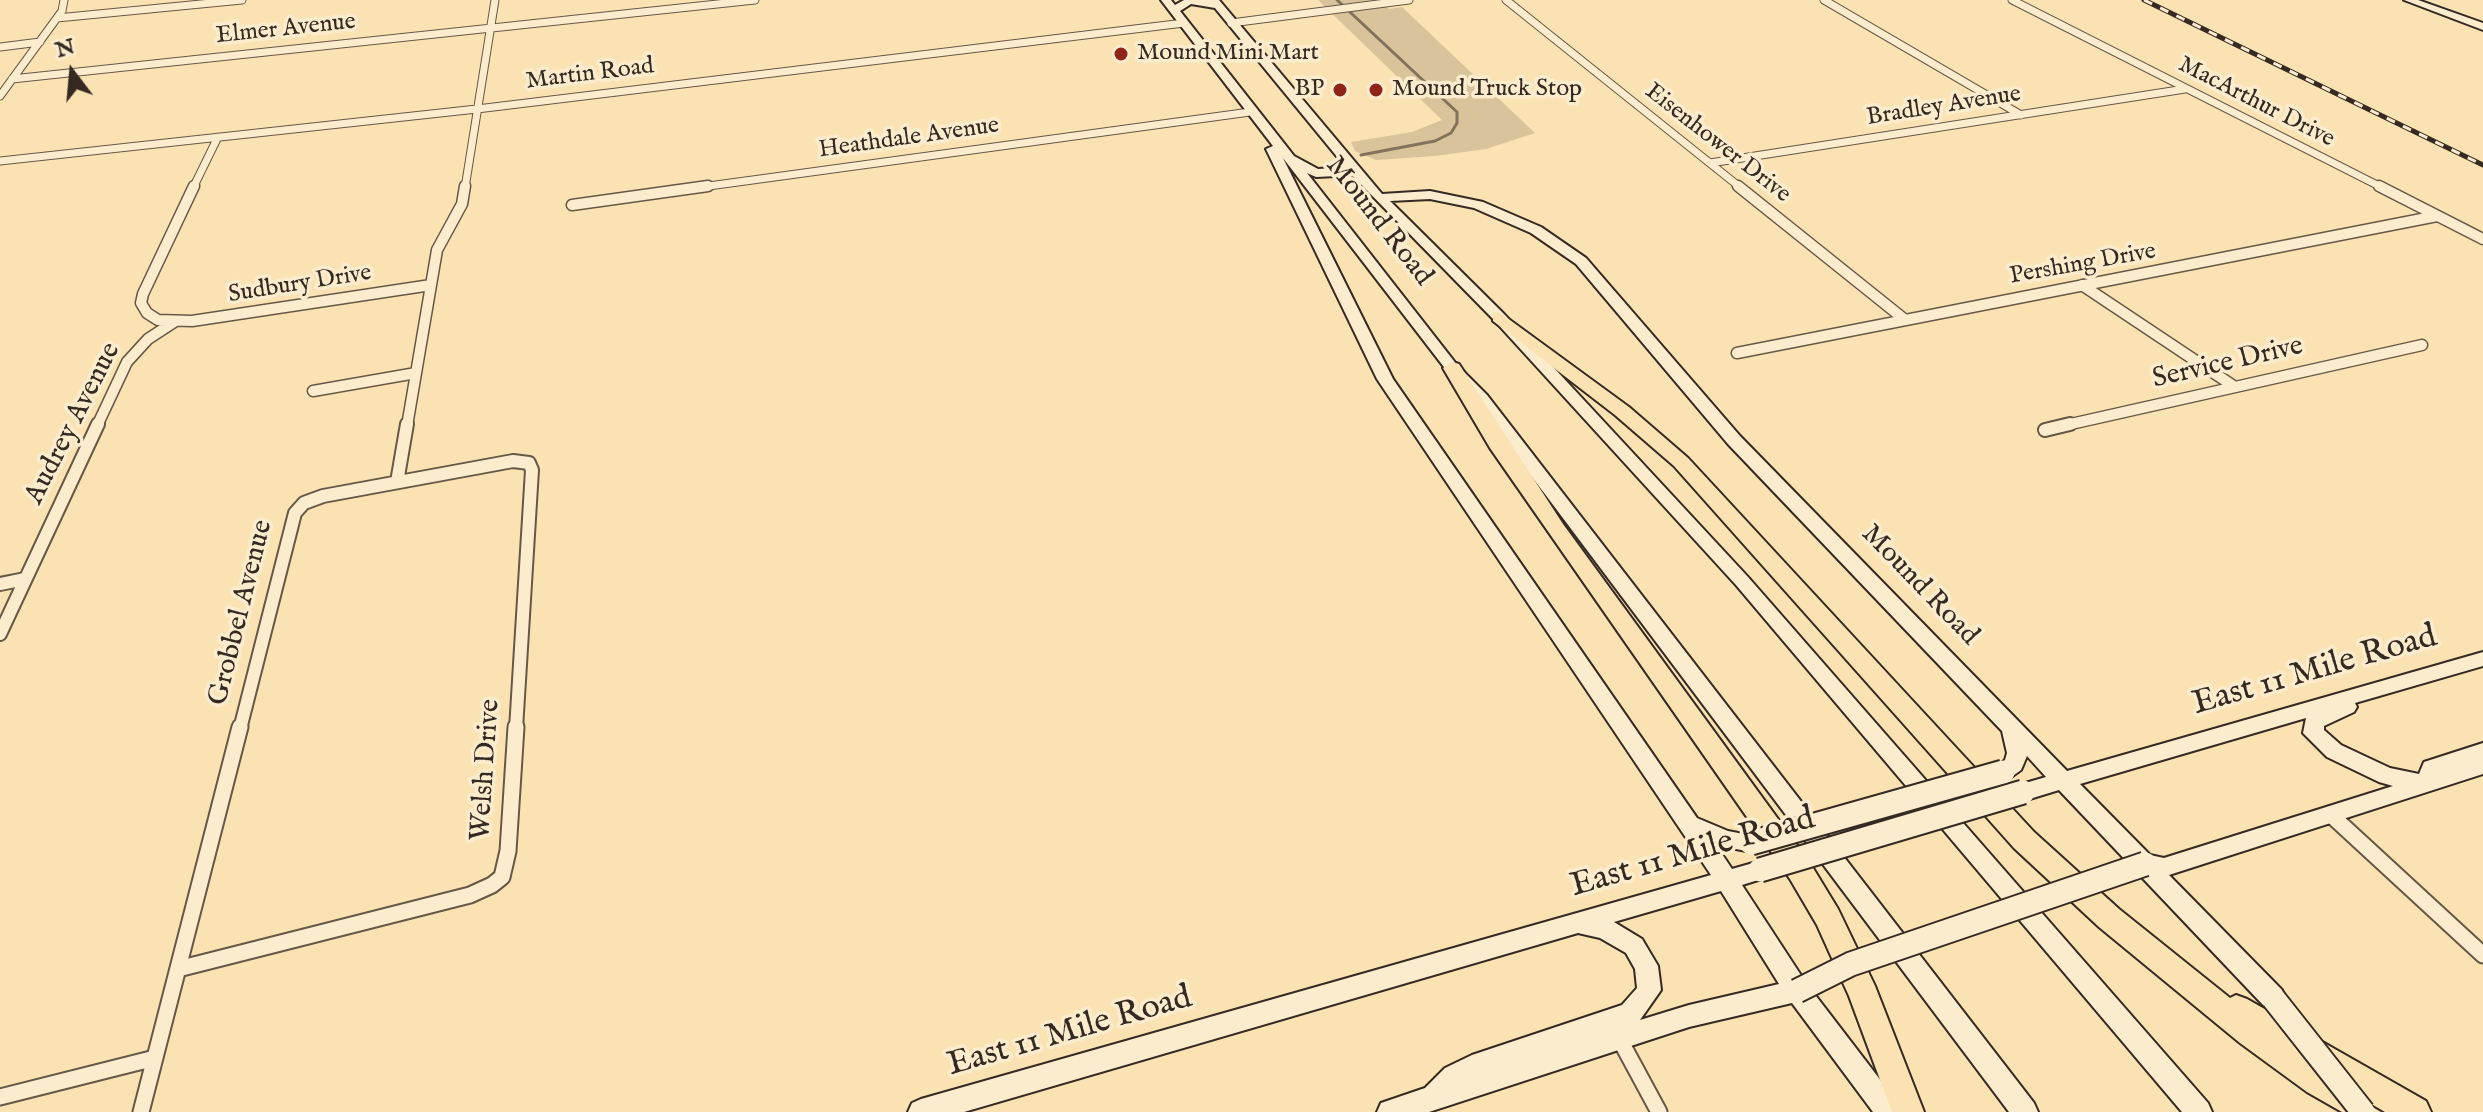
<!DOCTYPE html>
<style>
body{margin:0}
#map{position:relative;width:2483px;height:1112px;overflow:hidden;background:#fbe2b3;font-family:"IM FELL English",serif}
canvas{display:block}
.north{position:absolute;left:32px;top:32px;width:80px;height:80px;-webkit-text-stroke:6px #fcecce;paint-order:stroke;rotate:344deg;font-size:22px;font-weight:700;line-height:32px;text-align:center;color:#352a22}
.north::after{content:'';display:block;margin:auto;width:28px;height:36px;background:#352a22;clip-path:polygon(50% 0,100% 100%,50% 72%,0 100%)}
</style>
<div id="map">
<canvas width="2483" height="1112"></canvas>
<div class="north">N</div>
</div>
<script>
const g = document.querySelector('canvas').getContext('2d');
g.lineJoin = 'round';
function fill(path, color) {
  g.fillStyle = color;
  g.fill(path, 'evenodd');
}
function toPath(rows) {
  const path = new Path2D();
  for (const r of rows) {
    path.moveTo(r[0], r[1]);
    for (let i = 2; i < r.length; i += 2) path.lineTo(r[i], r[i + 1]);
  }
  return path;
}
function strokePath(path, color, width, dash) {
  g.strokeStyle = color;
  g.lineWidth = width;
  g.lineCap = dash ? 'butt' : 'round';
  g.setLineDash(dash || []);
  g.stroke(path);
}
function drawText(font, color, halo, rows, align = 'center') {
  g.font = font + ' "IM FELL English",serif';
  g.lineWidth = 7;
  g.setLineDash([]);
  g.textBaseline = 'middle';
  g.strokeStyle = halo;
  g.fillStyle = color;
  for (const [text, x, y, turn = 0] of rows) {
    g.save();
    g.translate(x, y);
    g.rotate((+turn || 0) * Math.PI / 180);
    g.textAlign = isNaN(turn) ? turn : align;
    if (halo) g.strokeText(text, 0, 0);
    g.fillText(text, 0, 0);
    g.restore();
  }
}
const green = toPath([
 [1318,0,1380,0,1389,9,1402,7,1535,133,1486,149,1435,156,1376,160,1355,151,1351,142,1412,132,1442,120]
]);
const stream = toPath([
 [1337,0,1457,112,1457,123,1451,133,1435,141,1361,155]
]);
const streetFar3 = toPath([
 [1506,0,1741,188],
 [1824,0,2021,115],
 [2012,0,2383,188],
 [57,18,242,0],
 [1231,23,1409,0],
 [0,47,40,42],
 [12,79,755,0],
 [0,96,62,11,64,0],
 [0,161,477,109,1184,23],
 [1710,163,2185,89],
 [193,188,217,139],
 [465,188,495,0],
 [694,188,1250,112]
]);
const streetFar2 = toPath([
 [194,186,143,294,141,303,147,313,158,320,192,321,431,285],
 [1738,186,1904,319],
 [2379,186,2483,239],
 [572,205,708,186],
 [2082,285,2235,387],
 [1737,353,2437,216],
 [313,391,416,373],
 [97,426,127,362,148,339,174,322],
 [407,426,437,250,462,204,465,186],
 [2062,426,2422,345]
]);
const streetFar1 = toPath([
 [2045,430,2070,424],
 [397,482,407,424],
 [0,584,25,579],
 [0,634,98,424],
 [240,729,295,513,304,503,323,496,513,461,529,463,532,470,516,729]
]);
const street = toPath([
 [2330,814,2483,955],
 [178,969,470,895,492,885,502,877,508,851,516,727],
 [1619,1038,1659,1112],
 [0,1097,155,1058],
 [141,1112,240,727]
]);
const secondary = toPath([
 [1161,0,1171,0,1175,5,1184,0,1219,0,1382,194,1430,191,1483,202,1541,227,1586,258,1740,436,2067,771,2483,652,2483,666,2355,703,2357,707,2354,712,2324,726,2324,730,2341,745,2390,768,2419,774,2424,762,2483,743,2483,774,2169,875,2282,990,2285,998,2282,1006,2273,1009,2264,1006,2059,790,2023,801,2015,798,2012,792,2015,786,2046,777,2027,756,2021,770,2010,778,2003,780,1996,778,1992,772,2005,760,2007,753,2002,731,1728,444,1576,264,1531,233,1474,208,1430,199,1390,201,1504,314,1748,577,2208,1103,2212,1112,2182,1112,1736,585,1494,320,1348,171,1337,176,1316,177,1307,173,1457,365,1487,395,2034,1103,2038,1112,2009,1112,1475,401,1447,371,1283,158,1393,379,1697,818,1728,831,1759,837,1762,843,1759,849,1751,852,1716,845,1732,869,1760,861,1768,863,1771,870,1768,877,1742,885,1806,983,1898,1103,1902,1112,1873,1112,1792,1003,1689,1027,1429,1112,1377,1112,1381,1103,1425,1088,1445,1068,1472,1055,1622,1005,1637,988,1635,969,1626,953,1600,938,1578,933,964,1112,908,1112,912,1103,921,1099,1711,875,1377,379,1266,149,1273,146,1161,0],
 [1191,4,1215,8,1343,164,1335,168,1318,169,1294,156,1180,11,1191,4],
 [2306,718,2303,733,2327,757,2379,782,2393,786,2164,858,2150,855,2080,784,2306,718],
 [1721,891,1779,984,1689,1005,1640,1020,1661,990,1658,966,1642,939,1614,922,1721,891],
 [2404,0,2418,0,2483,23,2483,30,2404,0]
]);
const highway = toPath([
 [1499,312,1629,407,1688,458,2034,832,2119,909,2230,998,2236,995,2247,999,2426,1101,2431,1112,2385,1112,2368,1102,2364,1112,2342,1112,2307,1092,2240,1043,2099,927,2014,848,1674,466,1615,415,1493,321,1493,313,1499,312],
 [1452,362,1459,364,1563,524,1810,863,1838,909,1875,986,1924,1112,1892,1112,1849,996,1817,925,1790,879,1490,448,1443,368,1452,362]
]);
const rail = toPath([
 [2144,0,2483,165]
]);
const secondaryBridge = toPath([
 [1751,843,2003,772],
 [1760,870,2023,792],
 [1797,991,1851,964,2145,864],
 [2273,998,2363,1112]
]);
const markers = [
 [1121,54,8,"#8f2418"],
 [1340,90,8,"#8f2418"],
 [1376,90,8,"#8f2418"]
];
const farStreetnames = [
 ["Elmer Avenue",286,30,-6],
 ["Martin Road",590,75,-7],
 ["MacArthur Drive",2256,103,27],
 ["Bradley Avenue",1944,107,-9],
 ["Heathdale Avenue",909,139,-8],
 ["Eisenhower Drive",1717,144,38],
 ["Pershing Drive",2083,265,-10],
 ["Sudbury Drive",300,285,-9]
];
const farPoinames = [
 ["Mound Mini Mart",1137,54],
 ["BP",1324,90,"right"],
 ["Mound Truck Stop",1392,90]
];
const streetNames = [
 ["Mound Road",1378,222,52],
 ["Service Drive",2228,364,-13],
 ["Audrey Avenue",74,424,-63],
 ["Mound Road",1919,586,46],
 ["Grobbel Avenue",242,613,-76],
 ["Welsh Drive",487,770,-86]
];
const nearStreetnames = [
 ["East 11 Mile Road",2315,672,-16],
 ["East 11 Mile Road",1693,854,-16],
 ["East 11 Mile Road",1070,1033,-16]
];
fill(green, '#d9c39a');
strokePath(stream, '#84735c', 3);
strokePath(streetFar3, '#665846', 9);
strokePath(streetFar2, '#665846', 13);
strokePath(streetFar1, '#665846', 16);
strokePath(street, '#665846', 19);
strokePath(secondary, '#352a22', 4);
strokePath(highway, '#352a22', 4);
strokePath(streetFar3, '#fcecce', 7);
strokePath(streetFar2, '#fcecce', 10);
strokePath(streetFar1, '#fcecce', 12);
strokePath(street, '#fcecce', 15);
fill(secondary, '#fcecce');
fill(highway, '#fbe2b3');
strokePath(rail, '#352a22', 5);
strokePath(rail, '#fcecce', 3, [9]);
strokePath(secondaryBridge, '#352a22', 27, []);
strokePath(secondaryBridge, '#fcecce', 23);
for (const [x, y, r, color] of markers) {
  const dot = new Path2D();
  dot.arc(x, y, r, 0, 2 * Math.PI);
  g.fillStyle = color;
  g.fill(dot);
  strokePath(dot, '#fcecce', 3);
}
drawText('24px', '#352a22', '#fcecce', farStreetnames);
drawText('24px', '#352a22', '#fcecce', farPoinames, 'left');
drawText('28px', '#352a22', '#fcecce', streetNames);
drawText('34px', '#352a22', '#fcecce', nearStreetnames);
</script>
